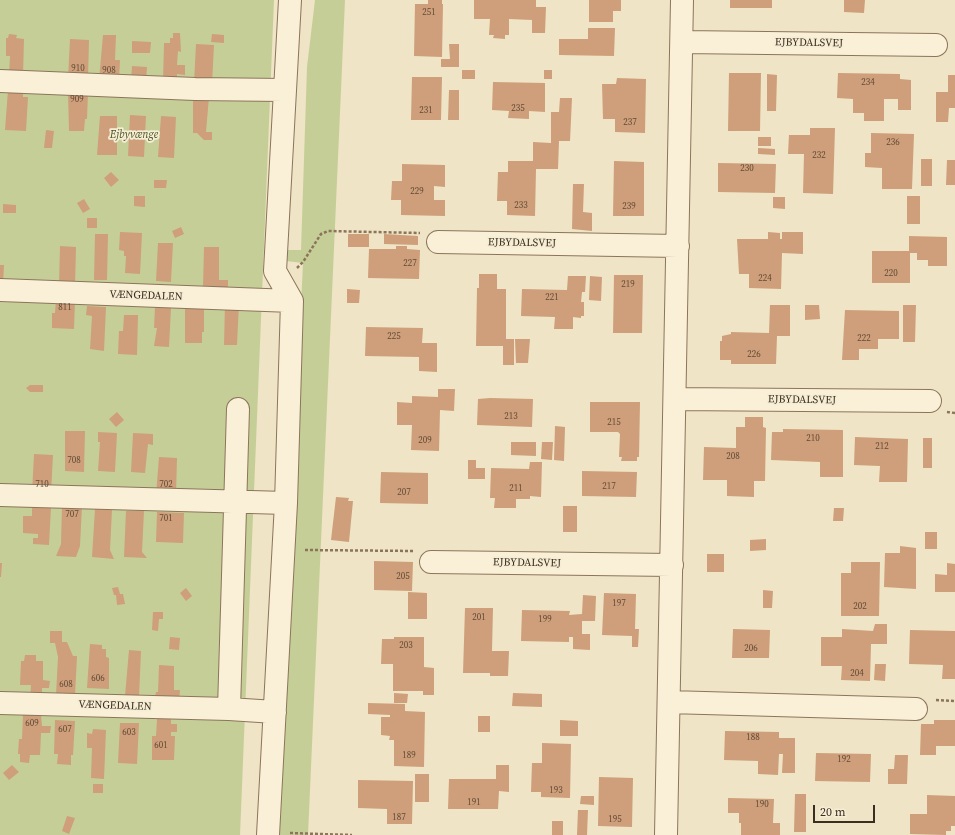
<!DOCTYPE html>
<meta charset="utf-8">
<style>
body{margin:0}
#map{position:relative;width:955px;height:835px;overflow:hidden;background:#efe4c5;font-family:"Source Serif 4",serif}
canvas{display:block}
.scale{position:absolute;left:813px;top:805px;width:62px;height:18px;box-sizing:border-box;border:2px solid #3b2d1f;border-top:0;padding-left:5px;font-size:12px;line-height:14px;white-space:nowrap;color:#3b2d1f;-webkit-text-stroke:3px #f6edd5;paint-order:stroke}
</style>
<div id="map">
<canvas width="955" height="835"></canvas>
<div class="scale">20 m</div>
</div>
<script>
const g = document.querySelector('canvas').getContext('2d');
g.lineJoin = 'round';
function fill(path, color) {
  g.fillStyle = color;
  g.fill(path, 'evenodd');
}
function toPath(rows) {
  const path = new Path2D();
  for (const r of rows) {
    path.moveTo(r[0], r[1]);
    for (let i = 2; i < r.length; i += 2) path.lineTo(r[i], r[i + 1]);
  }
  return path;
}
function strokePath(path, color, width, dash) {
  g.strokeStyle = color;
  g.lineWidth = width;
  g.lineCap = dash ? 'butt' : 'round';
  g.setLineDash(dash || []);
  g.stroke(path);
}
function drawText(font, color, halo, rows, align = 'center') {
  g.font = font + ' "Source Serif 4",serif';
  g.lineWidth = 3.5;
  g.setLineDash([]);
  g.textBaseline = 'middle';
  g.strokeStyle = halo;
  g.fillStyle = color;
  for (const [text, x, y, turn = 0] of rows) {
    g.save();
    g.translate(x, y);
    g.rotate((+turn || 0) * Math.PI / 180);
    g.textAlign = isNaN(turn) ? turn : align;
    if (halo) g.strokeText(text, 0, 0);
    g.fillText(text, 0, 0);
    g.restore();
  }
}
const green = toPath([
 [0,0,274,0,240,835,0,835],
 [315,0,345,0,308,835,276,835,303,263,286,261,287,250,301,250,307,67]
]);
const building = toPath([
 [428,0,442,0,442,4,443,4,442,57,414,56,415,4,428,4],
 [474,0,536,0,536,7,546,7,545,33,532,33,532,20,509,19,509,35,505,35,505,39,493,38,494,35,489,35,490,19,474,19],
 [589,0,621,0,621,11,613,11,613,22,589,22],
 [730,0,772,0,772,8,730,8],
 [844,0,865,0,864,13,844,12],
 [588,28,615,28,614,56,559,55,559,39,588,39],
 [173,33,180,33,181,52,178,51,177,65,185,65,185,75,177,74,177,83,163,82,164,43,170,43,170,38,173,38],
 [9,34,17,35,16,38,24,39,23,76,9,76,10,56,6,56,6,38,8,38],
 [212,34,224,35,224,43,211,42],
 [103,35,116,35,115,60,120,60,119,81,99,80],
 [70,39,89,40,88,79,68,79],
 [132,41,151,42,150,53,132,53],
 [196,44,214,45,212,84,194,83],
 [449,44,459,44,459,67,441,67,441,59,450,59],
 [132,66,147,67,146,82,131,81],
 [462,70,475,70,475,79,462,79],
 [544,70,552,70,552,79,544,79],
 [729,73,761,73,760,131,728,131],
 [838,73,900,74,900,79,911,80,911,110,898,110,898,99,884,99,884,121,864,121,864,113,853,113,853,99,837,98],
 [767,74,777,75,776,111,767,111],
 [948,75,955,75,955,108,949,108,948,122,936,122,936,92,948,92],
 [412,77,442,77,441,120,411,120],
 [617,78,646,79,645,133,615,132,615,119,603,119,602,84,616,84],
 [493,82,545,83,545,112,529,111,529,119,508,118,509,111,492,110],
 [8,90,23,91,23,97,28,97,26,131,5,130],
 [449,90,459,90,459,120,448,120],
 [68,92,88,93,87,119,85,119,84,131,69,131],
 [193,97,209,97,206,132,212,132,212,140,204,140,197,133,193,133],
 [560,98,572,98,570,141,559,141,558,169,536,169,535,216,507,215,507,201,497,201,498,172,508,172,508,161,533,161,533,142,551,143,551,112,559,112],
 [130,115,146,116,144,157,128,156],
 [100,116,117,116,117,155,97,155],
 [161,116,176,117,174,158,158,157],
 [810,128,835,128,833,194,803,193,804,154,788,154,789,135,810,135],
 [46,130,54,131,52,148,44,148],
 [871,133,914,134,912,189,882,189,882,168,865,167,865,153,871,153],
 [758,137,771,137,771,146,758,146],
 [758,148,775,149,775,155,758,154],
 [921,159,932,159,932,186,921,186],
 [947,160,955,160,955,185,946,185],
 [614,161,644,162,644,216,613,216],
 [718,163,776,164,775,193,718,192],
 [402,164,445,165,445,187,434,186,434,200,445,200,445,216,401,215,401,200,391,200,392,181,402,181],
 [111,172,119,180,111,187,104,178],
 [154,180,167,180,166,188,154,188],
 [573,184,584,184,583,212,592,213,592,231,572,229],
 [134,196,145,196,145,207,134,206],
 [907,196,920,196,920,224,907,224],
 [773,197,785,197,785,209,773,208],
 [84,199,90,209,83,213,77,203],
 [3,204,16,205,16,213,3,213],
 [87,218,97,218,97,228,87,228],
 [181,227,184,234,175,238,172,231],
 [120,232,142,233,140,274,125,273,126,256,124,256,124,251,119,250],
 [768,232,780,233,780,239,782,239,782,232,803,232,803,254,782,253,781,289,749,288,749,274,739,274,737,239,768,239],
 [95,234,108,234,107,280,94,280],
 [348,234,369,234,369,247,348,247],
 [384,234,418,236,418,245,384,244],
 [909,236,947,237,947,266,928,266,928,260,917,260,917,253,910,253,910,283,872,283,872,251,909,251],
 [158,243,173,243,171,282,156,281],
 [60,246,76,247,75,287,59,286],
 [396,246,407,246,407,249,420,250,419,279,368,278,369,249,396,249],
 [204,247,219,247,219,280,228,280,228,287,218,287,218,289,203,288],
 [0,265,4,265,3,284,0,284],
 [479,274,497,274,497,289,506,289,506,339,514,339,514,365,503,365,503,346,476,346,477,288,479,288],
 [614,275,643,275,642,333,613,333],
 [568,276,586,276,585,292,582,292,581,302,584,302,584,316,581,316,581,318,573,317,573,329,554,329,555,317,521,316,522,289,567,290],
 [590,276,602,277,601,301,589,300],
 [347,289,360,290,359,303,347,303],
 [56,300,75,300,74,329,52,328,52,313,55,313],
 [190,302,204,302,204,332,202,332,202,343,185,343,185,309,190,309],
 [225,303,239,303,237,345,224,345],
 [770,305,790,305,790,336,777,336,776,364,731,364,731,360,720,360,720,341,722,341,722,336,731,334,731,332,769,333],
 [805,305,819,305,820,319,805,320],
 [903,305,916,305,915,342,903,342],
 [87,306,106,307,104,351,90,349,92,316,86,315],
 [155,307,171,308,169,347,154,346,157,328,154,328],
 [845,310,899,311,899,339,878,339,878,349,859,349,859,360,842,360],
 [124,315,138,315,137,355,118,354,119,331,123,331],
 [366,327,423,328,422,343,437,343,437,372,419,371,419,357,365,356],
 [515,339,530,339,528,363,516,363],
 [30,385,43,385,43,392,30,392,26,388],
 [438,389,455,389,454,411,440,410,439,451,411,450,412,425,397,425,397,402,412,403,412,396,438,397],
 [490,398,533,399,532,427,477,425,478,399],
 [590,402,640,402,639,457,637,457,637,461,621,461,622,457,619,457,620,434,618,432,590,432],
 [117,412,124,420,116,427,109,419],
 [745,417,763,417,763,427,766,428,765,481,754,481,754,497,727,496,727,480,703,480,704,447,736,448,736,427,745,427],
 [555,426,565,427,564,461,554,460],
 [783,429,843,430,843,477,820,477,820,462,771,460,772,432,783,432],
 [65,431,85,431,84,472,65,471],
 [98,432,117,433,115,472,98,471,100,442,98,442],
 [133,433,153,434,153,445,148,444,145,473,131,472],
 [855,437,908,439,907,482,879,482,880,466,854,465],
 [923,438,932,438,932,468,923,468],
 [511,442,536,442,536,456,511,455],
 [542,442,553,442,552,460,541,459],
 [34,454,53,455,51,494,32,493],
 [159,457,177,458,176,495,156,495],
 [468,460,476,460,476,468,485,468,485,479,468,479],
 [530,462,542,462,541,497,530,496,530,499,516,499,516,508,494,508,495,498,490,498,491,468,529,469],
 [582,471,637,472,636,497,582,496],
 [381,472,428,473,428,504,380,503],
 [336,497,349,498,348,501,353,501,349,542,331,540],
 [62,505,82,506,80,546,76,557,56,556,61,544],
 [32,506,51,507,49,545,33,544,33,538,38,538,38,534,23,533,23,516,32,516],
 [563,506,577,506,577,532,563,532],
 [834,508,844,508,843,521,833,521],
 [95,509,112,510,110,550,114,559,92,557],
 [126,511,144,511,142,552,147,558,124,557],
 [157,512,184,513,183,543,156,542],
 [925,532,937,532,937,549,925,549],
 [766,539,766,550,750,551,750,540],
 [900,546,916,548,916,589,884,587,885,553,900,553],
 [707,554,724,554,724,572,707,572],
 [374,561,413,562,412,591,374,590],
 [851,562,880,562,879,616,841,616,841,573,851,573],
 [0,563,2,563,1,577,0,577],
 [947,563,955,564,955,592,935,592,935,574,947,575],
 [118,587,120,594,123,594,125,604,117,605,116,595,114,595,112,588],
 [186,588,192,596,186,601,180,593],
 [763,590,773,591,772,608,763,608],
 [408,592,427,593,427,619,408,619],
 [604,593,636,594,635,629,639,629,638,647,632,647,632,636,602,635],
 [583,595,596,596,595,621,582,621,582,634,590,634,590,650,573,649,573,637,569,637,569,642,521,641,522,610,570,611,569,615,582,614],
 [465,608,493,608,492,651,509,651,508,676,490,676,490,673,463,673],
 [153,612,163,612,163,619,159,619,158,631,152,630],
 [875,624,887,624,887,644,871,644,870,681,841,680,842,666,821,666,821,637,842,637,842,629,873,631],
 [733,629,770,630,769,658,732,658],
 [910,630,955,631,955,679,942,679,943,665,909,664],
 [50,631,62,631,62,642,67,642,73,656,77,656,75,696,56,695,58,657,55,643,50,643],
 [170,637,180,638,179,650,169,649],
 [394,637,424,637,424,667,434,668,434,695,423,695,423,691,393,691,393,664,381,664,382,639,394,639],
 [90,644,102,645,102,649,106,649,106,657,109,658,109,689,87,688],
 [129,650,141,651,139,697,125,696],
 [25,655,36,655,36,661,43,661,43,680,50,681,49,688,42,688,42,701,30,701,31,685,20,685,21,661,24,661],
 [875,664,886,664,885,681,874,680],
 [159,665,174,666,174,690,180,690,179,701,155,697,156,692,158,692],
 [394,693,408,694,407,703,394,703],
 [513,693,542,694,542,707,512,706],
 [368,703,405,704,405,711,425,712,424,767,394,766,394,740,389,740,390,736,381,735,381,717,390,717,390,715,368,714],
 [23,714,41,715,42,726,51,726,50,733,41,733,40,755,30,755,29,763,20,762,20,754,18,754,19,739,22,739],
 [478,716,490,716,490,732,478,732],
 [157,719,171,719,171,724,177,724,177,732,171,732,171,736,175,736,174,760,152,760,152,736,156,736],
 [55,720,75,721,73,755,71,755,71,765,57,764,58,754,54,754],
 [560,720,578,721,578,736,560,736],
 [934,720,955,720,955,746,936,746,936,755,920,755,921,724,934,724],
 [120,723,139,723,137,764,118,763],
 [93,729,106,730,104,779,91,778,92,748,87,748,87,733,92,734],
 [725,731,779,732,779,738,795,738,795,773,782,773,783,754,779,754,778,775,758,774,758,761,724,760],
 [542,743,571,744,570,798,541,797,541,792,531,792,532,763,542,763],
 [816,753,871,754,870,782,815,781],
 [895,755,908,755,907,784,888,784,888,769,894,769],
 [12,765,19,772,9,780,3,773],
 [496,765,509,765,509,792,499,791,498,809,448,809,449,779,496,779],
 [415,774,429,774,429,802,415,802],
 [599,777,633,778,632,827,598,826],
 [358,780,413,781,412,824,387,824,387,809,358,808],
 [93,784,103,784,103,793,93,793],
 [795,794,806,794,806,832,794,832],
 [927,795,955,796,955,826,951,826,951,831,946,831,946,835,910,834,910,814,927,814],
 [581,796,594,796,594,805,580,804],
 [728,798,774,799,773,823,780,823,780,835,741,835,741,823,739,823,739,813,728,813],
 [578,810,588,810,587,835,577,835],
 [67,816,75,818,69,834,62,831],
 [552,821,563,821,563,835,552,835]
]);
const path = toPath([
 [297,268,303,262,321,234,328,231,420,233],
 [947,412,955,413],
 [305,550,414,551],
 [936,700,955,701],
 [290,833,352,835]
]);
const minor = toPath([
 [682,42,936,45],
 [0,81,195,89,284,90],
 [438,242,678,246],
 [0,290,292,301],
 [675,399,930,401],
 [0,495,286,503],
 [431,562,672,565],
 [669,702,916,709],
 [0,703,229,709,275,712],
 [229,709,238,409],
 [268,835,286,503,292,301,275,271,290,0],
 [666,835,682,0]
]);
const numberNames = [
 ["251",429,13],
 ["910",78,69],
 ["908",109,71],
 ["234",868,83],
 ["909",77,100],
 ["235",518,109],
 ["231",426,111],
 ["237",630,123],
 ["236",893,143],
 ["232",819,156],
 ["230",747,169],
 ["229",417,192],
 ["233",521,206],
 ["239",629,207],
 ["227",410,264],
 ["220",891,274],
 ["224",765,279],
 ["219",628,285],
 ["221",552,298],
 ["811",65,308],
 ["225",394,337],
 ["222",864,339],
 ["226",754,355],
 ["213",511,417],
 ["215",614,423],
 ["210",813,439],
 ["209",425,441],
 ["212",882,447],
 ["208",733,457],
 ["708",74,461],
 ["710",42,485],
 ["702",166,485],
 ["217",609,487],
 ["211",516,489],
 ["207",404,493],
 ["707",72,515],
 ["701",166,519],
 ["205",403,577],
 ["197",619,604],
 ["202",860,607],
 ["201",479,618],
 ["199",545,620],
 ["203",406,646],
 ["206",751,649],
 ["204",857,674],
 ["606",98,679],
 ["608",66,685],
 ["609",32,724],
 ["607",65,730],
 ["603",129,733],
 ["188",753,738],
 ["601",161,746],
 ["189",409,756],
 ["192",844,760],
 ["193",556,791],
 ["191",474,803],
 ["190",762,805],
 ["187",399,818],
 ["195",615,820]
];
const streetNames = [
 ["EJBYDALSVEJ",809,43,1],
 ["EJBYDALSVEJ",522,243,1],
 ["VÆNGEDALEN",146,296,2],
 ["EJBYDALSVEJ",802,400,1],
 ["EJBYDALSVEJ",527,563,1],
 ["VÆNGEDALEN",115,706,2]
];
const parkNames = [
 ["Ejbyvænge",134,135]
];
fill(green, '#c6ce98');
fill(building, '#ce9f7a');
strokePath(minor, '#8b755a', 24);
strokePath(path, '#8b755a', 2.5, [3, 2]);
strokePath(minor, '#faf0d8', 22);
drawText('9px', '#604a36', null, numberNames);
drawText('11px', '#3b2d1f', '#f6edd5', streetNames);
drawText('italic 11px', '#4a5725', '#f6edd5', parkNames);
</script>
